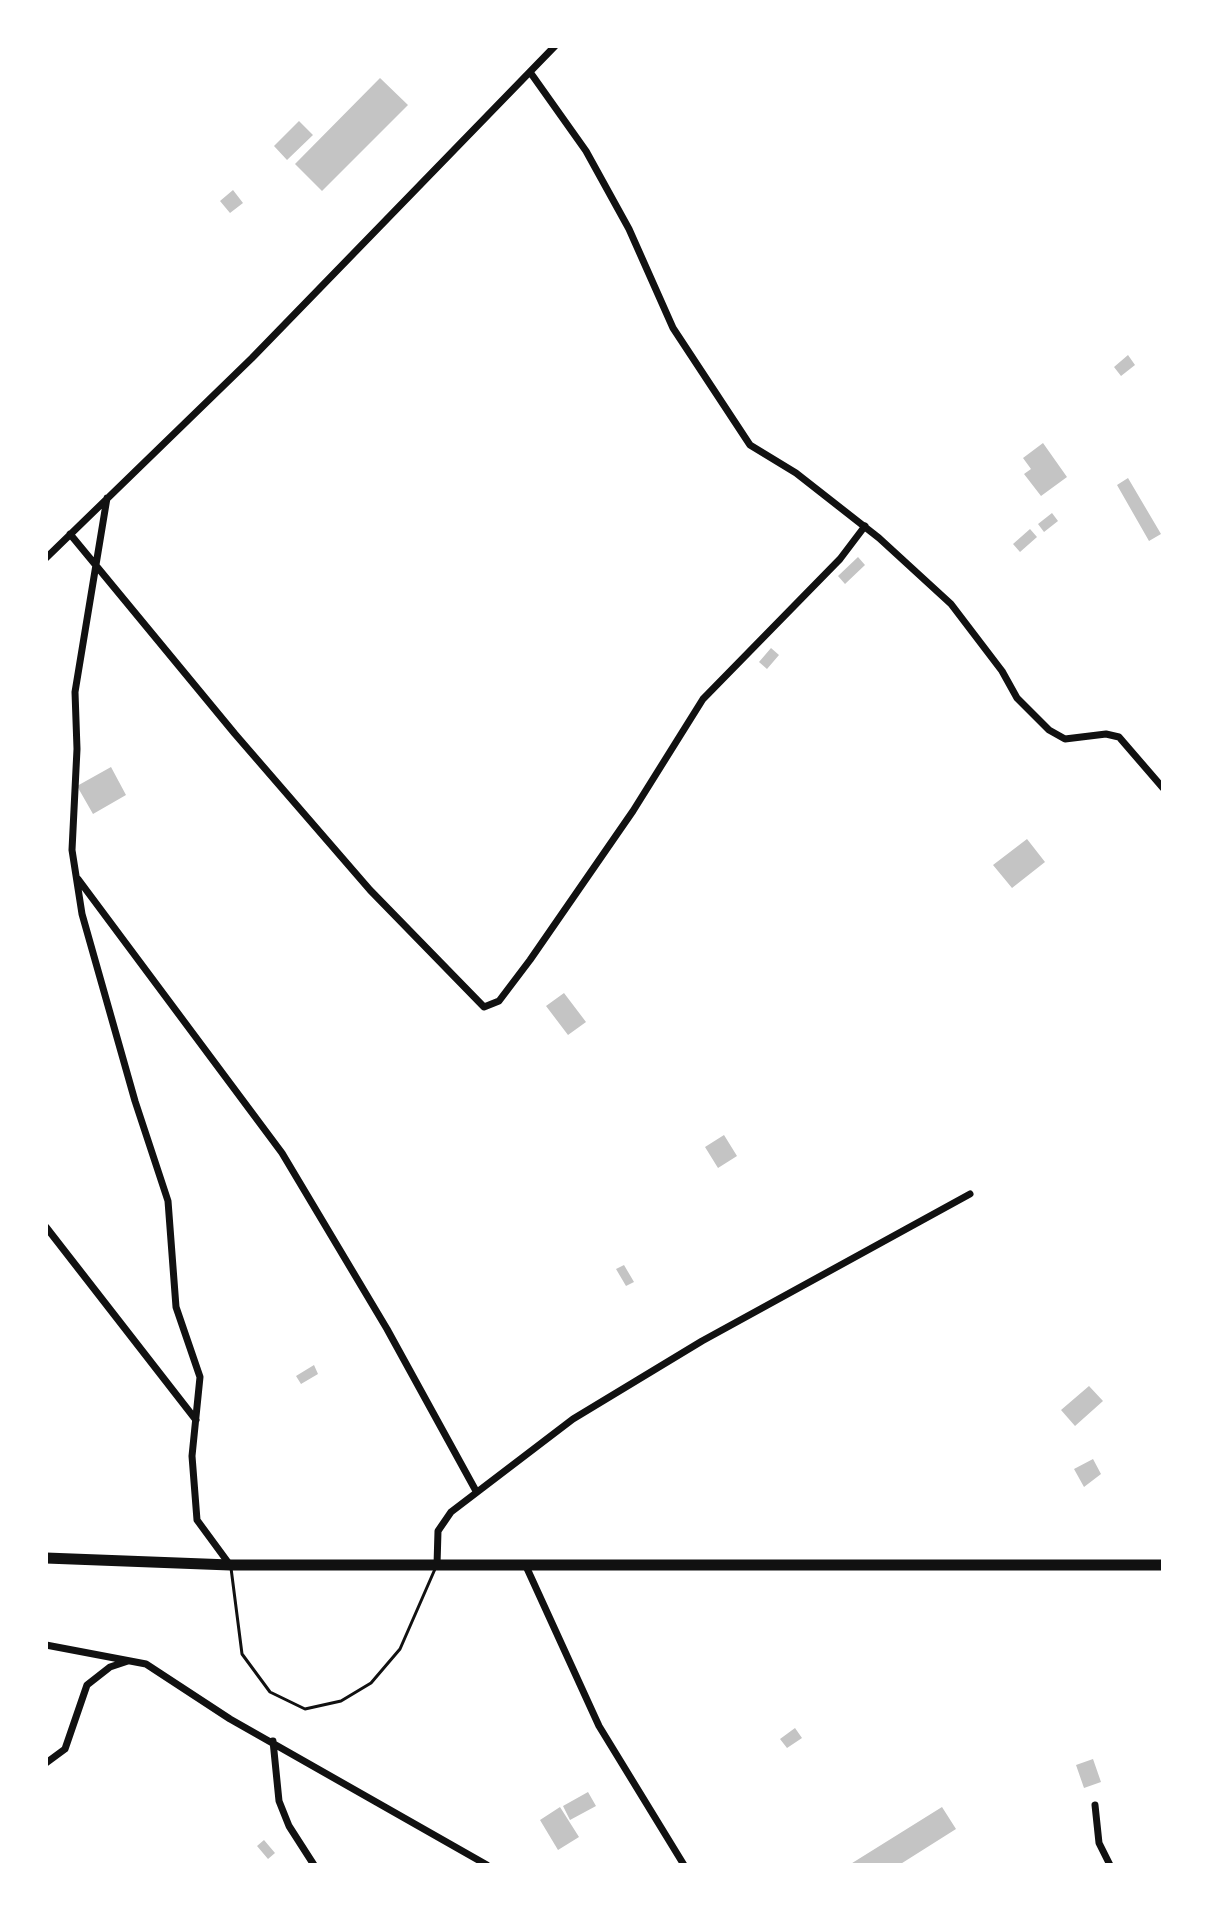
<!DOCTYPE html>
<style>
body{margin:0}
#map{position:relative;width:1209px;height:1911px;overflow:hidden;background:#fff;font-family:"Noto Sans",sans-serif}
canvas{display:block}
.frame{position:absolute;inset:0;border:48px solid #fff;pointer-events:none}
</style>
<div id="map">
<canvas width="1209" height="1911"></canvas>
<div class="frame"></div>
</div>
<script>
const g = document.querySelector('canvas').getContext('2d');
g.lineJoin = 'round';
function fill(path, color) {
  g.fillStyle = color;
  g.fill(path, 'evenodd');
}
function toPath(rows) {
  const path = new Path2D();
  for (const r of rows) {
    path.moveTo(r[0], r[1]);
    for (let i = 2; i < r.length; i += 2) path.lineTo(r[i], r[i + 1]);
  }
  return path;
}
function strokePath(path, color, width, dash) {
  g.strokeStyle = color;
  g.lineWidth = width;
  g.lineCap = dash ? 'butt' : 'round';
  g.setLineDash(dash || []);
  g.stroke(path);
}
const building = toPath([
 [380,78,408,105,322,191,295,164],
 [299,121,313,135,287,160,274,146],
 [233,190,243,203,230,213,220,201],
 [1128,355,1135,365,1121,376,1114,367],
 [1043,443,1067,477,1041,496,1024,474,1031,469,1023,458],
 [1128,478,1161,534,1149,541,1117,485],
 [1052,513,1058,521,1044,532,1038,524],
 [1030,529,1037,537,1020,552,1013,544],
 [858,557,865,565,845,584,838,576],
 [771,648,779,655,767,669,759,662],
 [111,767,126,795,93,814,77,786],
 [1027,839,1045,862,1012,888,993,865],
 [564,993,586,1022,568,1035,546,1006],
 [724,1135,737,1156,718,1168,705,1147],
 [624,1265,634,1282,626,1286,616,1269],
 [314,1365,318,1374,301,1384,296,1376],
 [1089,1386,1103,1401,1075,1426,1061,1410],
 [1093,1459,1101,1474,1084,1487,1074,1469],
 [795,1728,802,1738,787,1748,780,1739],
 [1093,1759,1101,1782,1084,1788,1076,1765],
 [588,1792,596,1806,570,1820,563,1806],
 [560,1807,579,1837,558,1850,540,1820],
 [942,1807,956,1829,899,1865,849,1865],
 [264,1840,275,1853,268,1859,257,1846]
]);
const service = toPath([
 [231,1568,242,1654,270,1692,305,1709,341,1701,371,1683,400,1649,435,1569]
]);
const minor = toPath([
 [530,72,586,151,629,229,673,328,750,445,796,473,879,538,951,604,1002,671,1017,698,1049,730,1065,739,1106,734,1119,737,1163,788],
 [107,498,75,692,77,749,72,850,82,914,135,1101,168,1201,176,1307,200,1377,192,1456,197,1520,230,1565],
 [70,534,235,734,370,890,484,1007,499,1001,530,960,633,811,703,699,840,559,865,526],
 [46,558,252,358,555,46],
 [78,879,282,1153,387,1329,476,1491],
 [46,1227,196,1420],
 [525,1564,599,1726,684,1865],
 [437,1565,438,1531,451,1512,573,1419,702,1341,970,1194],
 [46,1645,146,1664,230,1719,487,1865],
 [273,1741,279,1801,289,1826,314,1865],
 [46,1763,65,1749,87,1685,110,1667,128,1661],
 [1095,1805,1099,1843,1110,1865]
]);
const trunk = toPath([
 [46,1558,230,1565,1163,1565]
]);
fill(building, '#c4c4c4');
strokePath(service, '#111', 3);
strokePath(minor, '#111', 7);
strokePath(trunk, '#111', 11);
</script>
